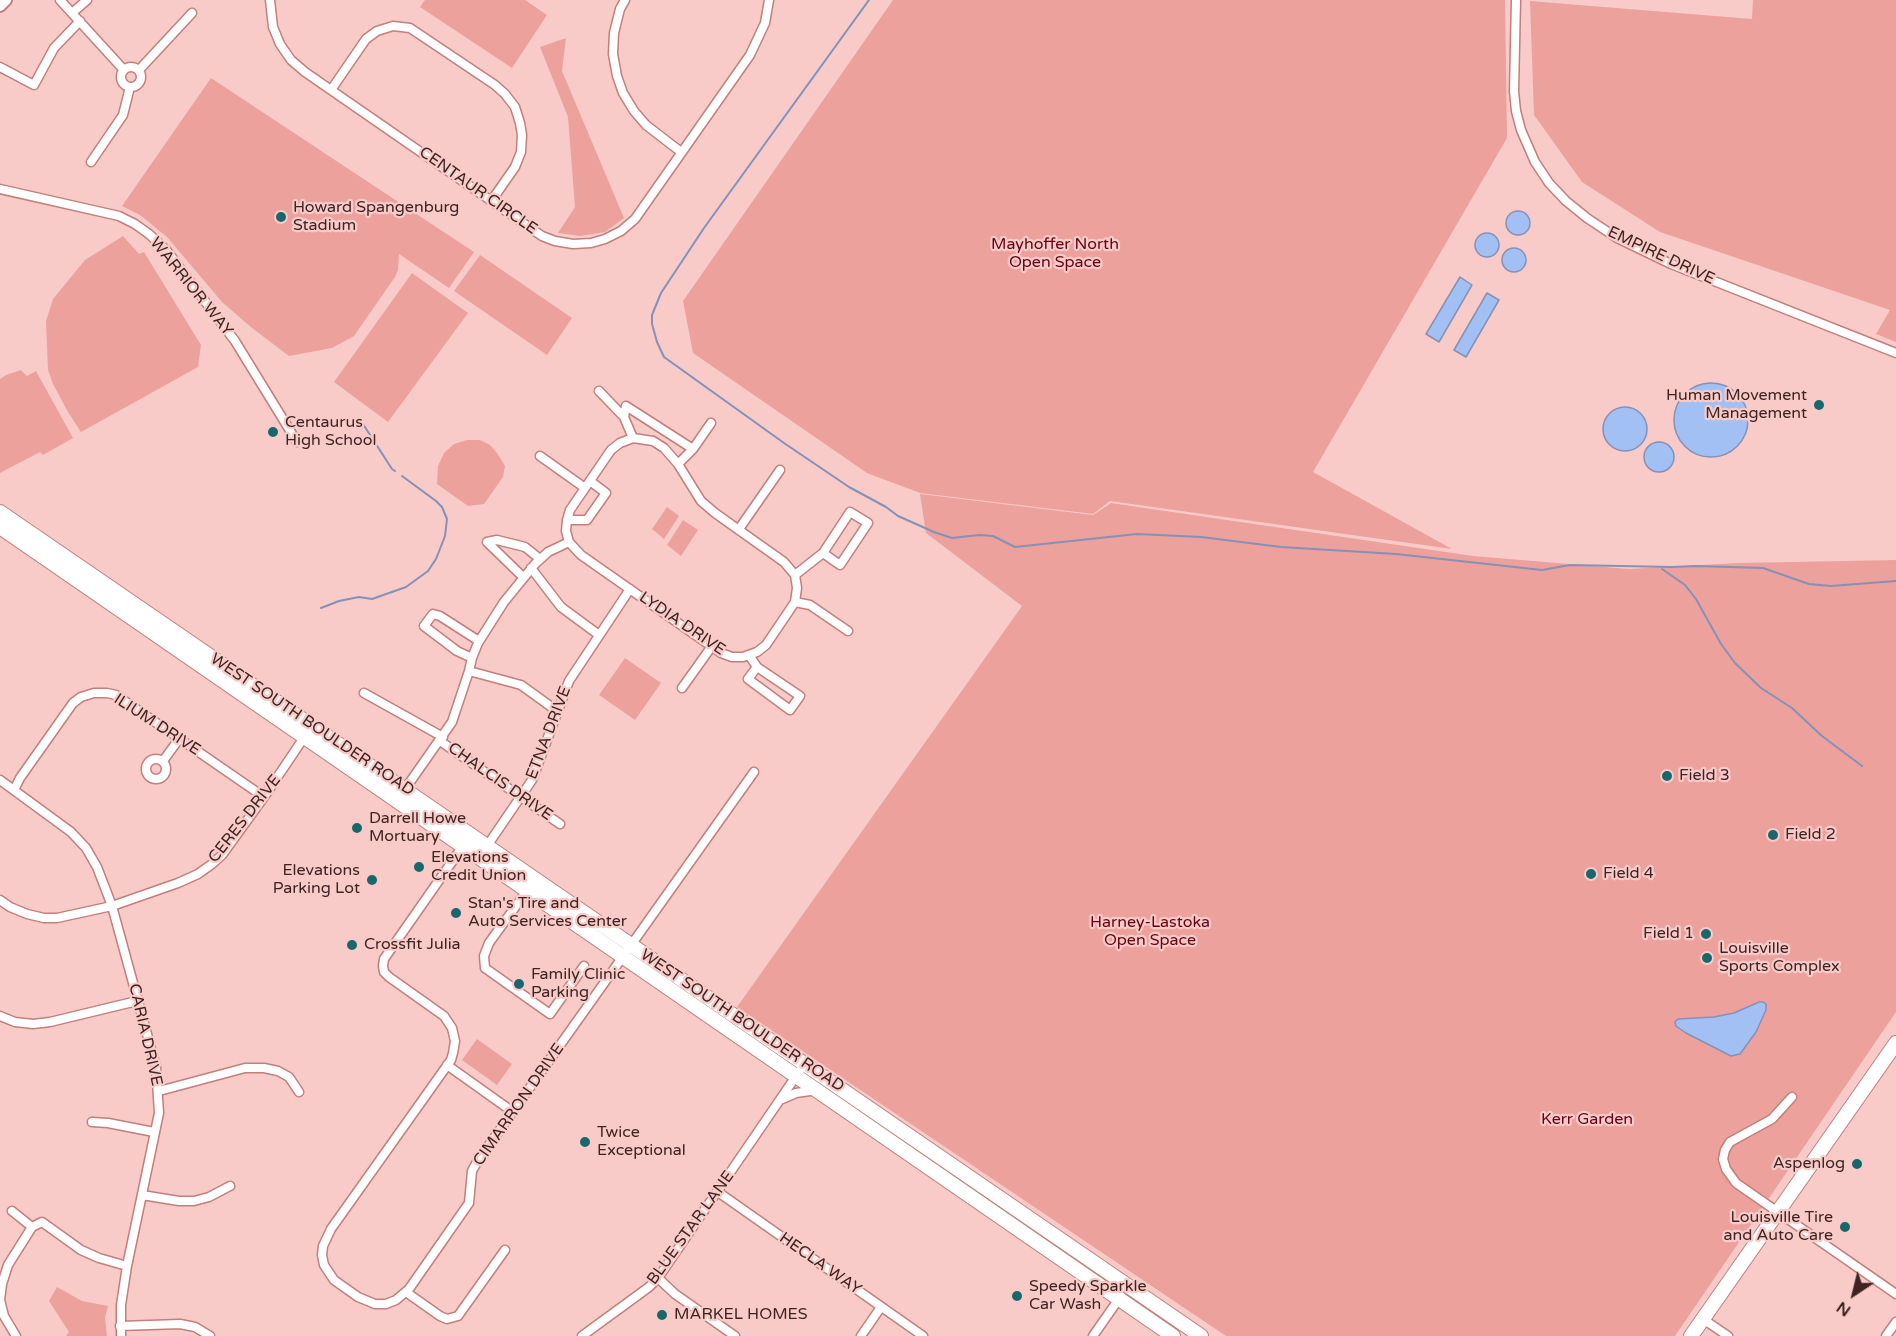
<!DOCTYPE html>
<style>
body{margin:0}
#map{position:relative;width:1896px;height:1336px;overflow:hidden;background:#f8cbc8;font-family:"Varela Round",sans-serif}
canvas{display:block}
.north{position:absolute;left:1824px;top:1264px;width:60px;height:60px;-webkit-text-stroke:4px #f8cbc8;paint-order:stroke;rotate:215deg;font-size:16px;font-weight:700;line-height:24px;text-align:center;color:#3e2322}
.north::after{content:'';display:block;margin:auto;width:21px;height:27px;background:#3e2322;clip-path:polygon(50% 0,100% 100%,50% 72%,0 100%)}
</style>
<div id="map">
<canvas width="1896" height="1336"></canvas>
<div class="north">N</div>
</div>
<script>
const g = document.querySelector('canvas').getContext('2d');
g.lineJoin = 'round';
function fill(path, color) {
  g.fillStyle = color;
  g.fill(path, 'evenodd');
}
function toPath(rows) {
  const path = new Path2D();
  for (const r of rows) {
    if (r.length === 3) {
      path.moveTo(r[0] + r[2], r[1]);
      path.arc(r[0], r[1], r[2], 0, 2 * Math.PI);
      continue;
    }
    path.moveTo(r[0], r[1]);
    for (let i = 2; i < r.length; i += 2) path.lineTo(r[i], r[i + 1]);
  }
  return path;
}
function strokePath(path, color, width, dash) {
  g.strokeStyle = color;
  g.lineWidth = width;
  g.lineCap = dash ? 'butt' : 'round';
  g.setLineDash(dash || []);
  g.stroke(path);
}
function drawText(font, color, halo, rows, align = 'center') {
  g.font = font + ' "Varela Round",sans-serif';
  g.lineWidth = 4.5;
  g.setLineDash([]);
  g.textBaseline = 'middle';
  g.strokeStyle = halo;
  g.fillStyle = color;
  for (const [text, x, y, turn = 0] of rows) {
    g.save();
    g.translate(x, y);
    g.rotate((+turn || 0) * Math.PI / 180);
    g.textAlign = isNaN(turn) ? turn : align;
    if (halo) g.strokeText(text, 0, 0);
    g.fillText(text, 0, 0);
    g.restore();
  }
}
const green = toPath([
 [425,0,525,0,547,15,512,68,420,7],
 [893,0,1505,0,1507,138,1313,472,1452,549,1110,501,1093,514,920,493,867,473,693,353,683,301],
 [1753,0,1896,0,1896,342,1876,334,1890,310,1660,232,1582,182,1534,115,1530,1,1752,19],
 [566,38,562,71,624,218,605,232,580,236,558,233,575,207,568,117,540,47],
 [211,78,474,252,449,288,399,254,398,270,395,277,354,336,332,348,289,356,252,328,222,302,167,237,140,215,122,206],
 [123,236,139,254,144,252,201,345,198,367,81,432,68,412,53,384,48,370,46,321,53,299,85,260],
 [480,255,572,318,547,355,454,291],
 [412,273,468,313,388,422,334,382],
 [21,370,27,376,36,371,73,438,43,455,40,452,0,473,0,379,6,375],
 [467,440,480,440,490,445,497,453,505,466,503,477,484,504,468,506,437,484,438,466,444,453,454,444],
 [920,494,1093,515,1111,503,1473,556,1629,569,1739,563,1896,560,1896,1012,1675,1336,1226,1336,737,1007,1022,606,926,533],
 [667,507,679,516,664,539,652,529],
 [683,520,698,530,681,556,667,545],
 [625,658,661,683,635,720,599,695],
 [477,1039,512,1064,497,1085,462,1060],
 [57,1287,82,1301,108,1306,105,1318,107,1336,66,1336,69,1332,49,1301]
]);
const water = toPath([
 [1518,223,12],
 [1487,245,12],
 [1514,260,12],
 [1460,277,1472,285,1439,342,1426,334,1460,277],
 [1487,293,1499,300,1466,357,1454,350,1487,293],
 [1711,420,37],
 [1625,429,22],
 [1659,457,15],
 [1759,1002,1763,1002,1766,1004,1766,1010,1756,1032,1740,1054,1731,1056,1686,1033,1676,1026,1675,1022,1678,1019,1714,1017,1734,1013,1759,1002]
]);
const stream = toPath([
 [869,0,704,228,661,293,652,315,652,324,657,342,664,357,784,443,849,487,886,507,898,516,934,532,952,538,979,535,993,536,1015,547,1137,534,1201,537,1281,547,1396,554,1542,570,1570,565,1672,567,1696,566,1763,568,1809,584,1831,586,1896,581],
 [363,424,392,469,395,471],
 [1662,569,1685,585,1696,599,1721,644,1735,663,1761,688,1792,708,1822,736,1862,766],
 [321,608,339,601,359,597,372,599,406,587,428,571,436,559,445,536,447,519,442,507,436,501,402,476]
]);
const minor = toPath([
 [60,0,123,69],
 [270,0,273,27,280,44,291,60,305,72,542,236,555,241,573,244,591,243,605,239,621,231,635,219,750,55,765,23,769,0],
 [625,0,620,9,614,33,613,54,617,76,623,93,634,111,646,125,681,152],
 [1516,0,1514,91,1516,111,1521,130,1535,162,1549,183,1566,201,1587,218,1617,238,1671,264,1896,353],
 [72,13,87,0],
 [131,77,10],
 [0,67,34,85,54,48,80,21],
 [139,70,192,13],
 [331,90,366,39,377,31,393,26,410,28,495,85,505,94,515,107,520,123,522,135,521,152,515,167,492,200],
 [91,162,123,115,130,87],
 [0,189,119,216,135,224,149,234,167,251,235,341,297,442],
 [599,391,624,417],
 [633,438,653,441,664,448,678,464,701,501,715,513,784,562,795,575,797,588,795,602,766,645,757,652,743,657,732,657,721,653,581,555,569,542,566,531,567,520,570,510,611,450,620,443,633,438],
 [633,438,624,417,626,406,693,449],
 [540,456,585,488],
 [678,464,693,449,711,423],
 [567,520,587,520,606,493,590,481],
 [739,529,780,470],
 [531,568,561,607,599,635],
 [795,575,823,553,850,512,868,523,840,565,823,553],
 [523,577,487,542,497,540,525,547,540,559],
 [795,602,810,605,848,631],
 [749,655,757,667,800,696,790,710,748,679,757,667],
 [472,658,457,651,424,626,433,614,440,616,479,641],
 [469,671,521,685,557,711],
 [682,688,712,646],
 [364,693,443,737],
 [440,741,560,824],
 [156,769,10],
 [163,761,179,739],
 [0,780,71,832,86,848,97,867,112,906,156,1067,159,1113,127,1266,121,1305,121,1336],
 [14,790,20,778,73,703,81,697,94,693,107,693,116,695,264,797],
 [403,792,452,722,469,671,472,658,478,643,504,602,535,564,548,552,569,542],
 [463,846,384,959,383,966,384,972,389,977,444,1016,452,1028,455,1041,453,1053,451,1060,331,1229,323,1246,322,1255,324,1265,334,1280,358,1297,375,1304,386,1304,396,1300,409,1289,469,1203,472,1171,477,1162,754,772],
 [487,846,532,780,569,681,630,589],
 [529,888,489,943,484,956,485,968,550,1014,584,966],
 [0,900,10,907,27,914,44,918,57,918,112,906,178,883,198,874,212,864,222,855,264,797,305,736],
 [0,1016,15,1022,33,1024,50,1022,137,1001],
 [447,1065,513,1112],
 [159,1091,245,1068,264,1068,278,1071,289,1077,299,1092],
 [1792,1097,1772,1119,1730,1142,1725,1150,1723,1159,1726,1169,1736,1183,1896,1294],
 [780,1100,796,1093,817,1090],
 [92,1122,108,1123,154,1132],
 [718,1192,923,1336],
 [142,1195,179,1201,194,1201,209,1197,230,1186],
 [12,1211,32,1227],
 [658,1278,675,1294,735,1336],
 [406,1292,440,1316,447,1319,458,1316,505,1250],
 [1703,1319,1728,1336],
 [120,1326,180,1324,195,1327,210,1336],
 [16,1336,4,1316,0,1300,2,1284,8,1265,32,1227,42,1222,81,1250,99,1258,127,1266],
 [582,1336,649,1287,658,1278,805,1063],
 [861,1336,881,1307],
 [1093,1336,1121,1296],
 [1886,1336,1896,1322]
]);
const tertiary = toPath([
 [0,6,6,0]
]);
const primary = toPath([
 [0,512,1201,1336],
 [0,527,1173,1336],
 [1691,1336,1896,1043]
]);
const markers = [
 [281,217,6,"#19676d"],
 [1819,405,6,"#19676d"],
 [273,432,6,"#19676d"],
 [1667,776,6,"#19676d"],
 [357,828,6,"#19676d"],
 [1773,835,6,"#19676d"],
 [419,867,6,"#19676d"],
 [1591,874,6,"#19676d"],
 [372,880,6,"#19676d"],
 [456,913,6,"#19676d"],
 [1706,934,6,"#19676d"],
 [352,945,6,"#19676d"],
 [1707,958,6,"#19676d"],
 [519,984,6,"#19676d"],
 [585,1142,6,"#19676d"],
 [1857,1164,6,"#19676d"],
 [1845,1227,6,"#19676d"],
 [1017,1296,6,"#19676d"],
 [662,1315,6,"#19676d"]
];
const streetNames = [
 ["CENTAUR CIRCLE",478,191,35],
 ["EMPIRE DRIVE",1661,256,25],
 ["WARRIOR WAY",191,287,51],
 ["LYDIA DRIVE",682,624,34],
 ["ILIUM DRIVE",157,725,33],
 ["WEST SOUTH BOULDER ROAD",312,725,34],
 ["ETNA DRIVE",549,733,-69],
 ["CHALCIS DRIVE",500,782,35],
 ["CERES DRIVE",245,819,-52],
 ["WEST SOUTH BOULDER ROAD",742,1021,34],
 ["CARIA DRIVE",145,1035,77],
 ["CIMARRON DRIVE",519,1105,-55],
 ["BLUE STAR LANE",691,1228,-54],
 ["HECLA WAY",820,1264,35]
];
const poiNames = [
 ["Howard Spangenburg",293,208],
 ["Stadium",293,226],
 ["Human Movement",1807,396,"right"],
 ["Management",1807,414,"right"],
 ["Centaurus",285,423],
 ["High School",285,441],
 ["Field 3",1679,776],
 ["Darrell Howe",369,819],
 ["Mortuary",369,837],
 ["Field 2",1785,835],
 ["Elevations",431,858],
 ["Credit Union",431,876],
 ["Elevations",360,871,"right"],
 ["Parking Lot",360,889,"right"],
 ["Field 4",1603,874],
 ["Stan's Tire and",468,904],
 ["Auto Services Center",468,922],
 ["Field 1",1694,934,"right"],
 ["Crossfit Julia",364,945],
 ["Louisville",1719,949],
 ["Sports Complex",1719,967],
 ["Family Clinic",531,975],
 ["Parking",531,993],
 ["Twice",597,1133],
 ["Exceptional",597,1151],
 ["Aspenlog",1845,1164,"right"],
 ["Louisville Tire",1833,1218,"right"],
 ["and Auto Care",1833,1236,"right"],
 ["Speedy Sparkle",1029,1287],
 ["Car Wash",1029,1305],
 ["MARKEL HOMES",674,1315]
];
const parkNames = [
 ["Mayhoffer North",1055,245],
 ["Open Space",1055,263],
 ["Harney-Lastoka",1150,923],
 ["Open Space",1150,941],
 ["Kerr Garden",1587,1120]
];
fill(green, '#eda19d');
fill(water, '#a3c0f5');
strokePath(water, '#8591b6', 1.5);
strokePath(stream, '#8591b6', 2);
strokePath(minor, '#c27f7b', 11);
strokePath(tertiary, '#c27f7b', 14);
strokePath(primary, '#c27f7b', 16);
strokePath(minor, '#fff', 8);
strokePath(tertiary, '#fff', 10);
strokePath(primary, '#fff', 14);
for (const [x, y, r, color] of markers) {
  const dot = new Path2D();
  dot.arc(x, y, r, 0, 2 * Math.PI);
  g.fillStyle = color;
  g.fill(dot);
  strokePath(dot, '#f8cbc8', 2);
}
drawText('16px', '#3e2322', '#f8cbc8', streetNames);
drawText('16px', '#3e2322', '#f8cbc8', poiNames, 'left');
drawText('16px', '#680011', '#f8cbc8', parkNames);
</script>
